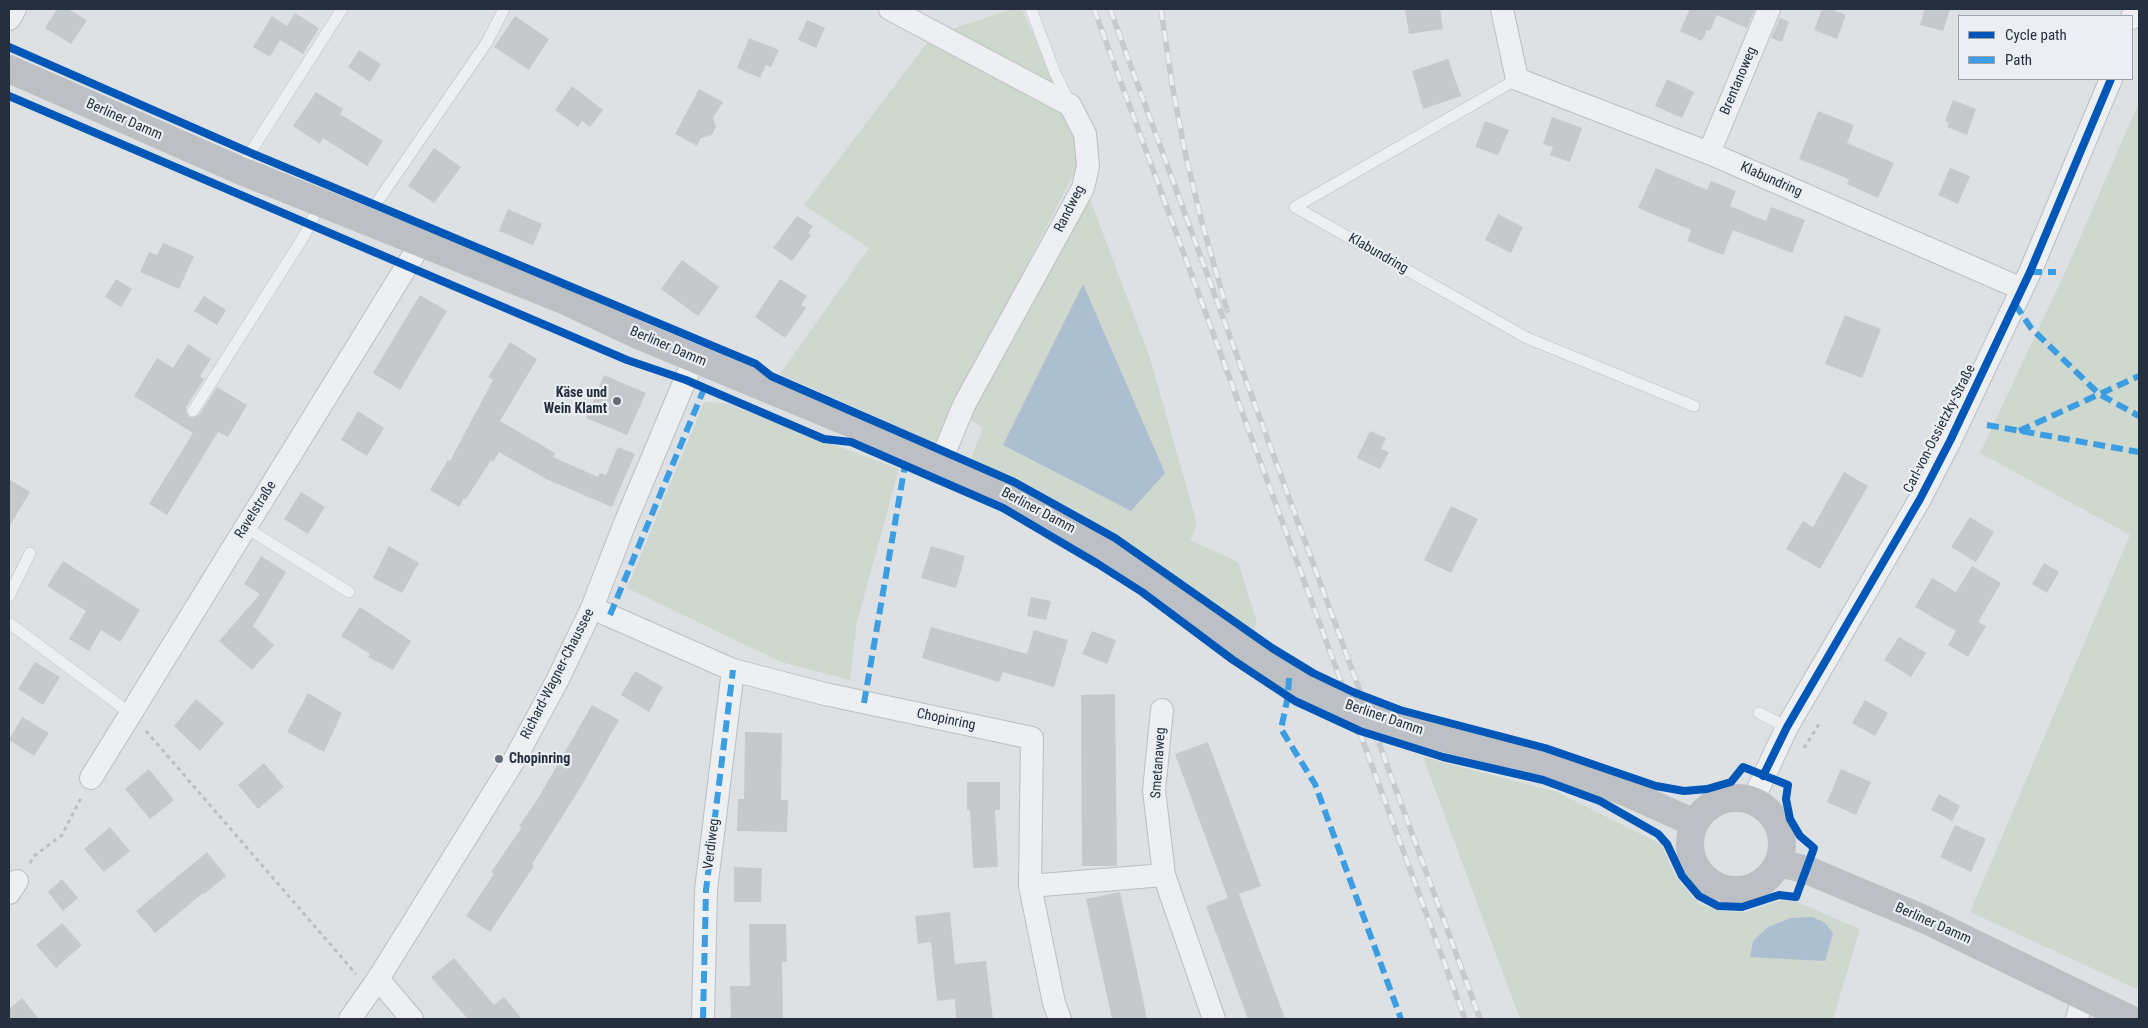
<!DOCTYPE html>
<meta charset="utf-8">
<style>
body{margin:0}
#map{position:relative;width:2148px;height:1028px;overflow:hidden;background:#dee1e4;font-family:"Roboto Condensed",sans-serif}
canvas{display:block}
.frame{position:absolute;inset:0;border:10px solid #252f3d;pointer-events:none}
.legend{position:absolute;left:1958px;top:15px;width:175px;height:65px;box-sizing:border-box;background:#ebeff4;border:1px solid #9ca2ab;margin:0;padding:6px 9px;list-style:none;font-size:15px;color:#252f3d}
.legend li{display:flex;align-items:center;gap:10px;height:25px}
.legend b{width:25px;border:1px solid #9ca2ab}
</style>
<div id="map">
<canvas width="2148" height="1028"></canvas>
<div class="frame"></div>
<ul class="legend">
<li><b style="height:6px;background:#0057b8"></b>Cycle path</li>
<li><b style="height:6px;background:#3c9de3"></b>Path</li>
</ul>
</div>
<script>
const g = document.querySelector('canvas').getContext('2d');
g.lineJoin = 'round';
function fill(path, color) {
  g.fillStyle = color;
  g.fill(path, 'evenodd');
}
function toPath(rows) {
  const path = new Path2D();
  for (const r of rows) {
    if (r.length === 3) {
      path.moveTo(r[0] + r[2], r[1]);
      path.arc(r[0], r[1], r[2], 0, 2 * Math.PI);
      continue;
    }
    path.moveTo(r[0], r[1]);
    for (let i = 2; i < r.length; i += 2) path.lineTo(r[i], r[i + 1]);
  }
  return path;
}
function strokePath(path, color, width, dash) {
  g.strokeStyle = color;
  g.lineWidth = width;
  g.lineCap = dash ? 'butt' : 'round';
  g.setLineDash(dash || []);
  g.stroke(path);
}
function drawText(font, color, halo, rows, align = 'center') {
  g.font = font + ' "Roboto Condensed",sans-serif';
  g.lineWidth = 4.5;
  g.setLineDash([]);
  g.textBaseline = 'middle';
  g.strokeStyle = halo;
  g.fillStyle = color;
  for (const [text, x, y, turn = 0] of rows) {
    g.save();
    g.translate(x, y);
    g.rotate((+turn || 0) * Math.PI / 180);
    g.textAlign = isNaN(turn) ? turn : align;
    if (halo) g.strokeText(text, 0, 0);
    g.fillText(text, 0, 0);
    g.restore();
  }
}
const green = toPath([
 [1012,9,1022,9,1076,132,1079,164,935,443,780,374,869,248,804,205,933,35],
 [2139,102,2139,990,1970,912,2130,535,1980,453,2067,268],
 [1087,191,1150,358,1197,524,1190,540,1238,562,1256,619,1255,634,1106,529,1012,477,971,459,983,427,968,419],
 [704,402,725,403,899,469,857,622,850,680,781,662,627,588],
 [1423,757,1557,792,1661,844,1676,877,1699,904,1722,911,1745,912,1782,900,1797,902,1860,929,1833,1019,1520,1019]
]);
const water = toPath([
 [1083,284,1165,473,1131,511,1003,445],
 [1813,917,1825,923,1833,933,1825,961,1750,957,1753,941,1768,927,1791,918]
]);
const building = toPath([
 [57,9,68,9,87,20,71,44,45,28],
 [1405,9,1440,9,1443,29,1409,34],
 [1690,9,1755,9,1747,28,1717,15,1710,31,1707,30,1702,41,1680,31],
 [1822,9,1830,9,1846,15,1837,39,1814,30],
 [1925,9,1950,9,1943,31,1920,25],
 [295,13,319,28,303,54,280,40,270,57,253,47,272,16,287,26],
 [515,16,549,39,529,70,494,47],
 [1780,18,1789,22,1782,42,1771,38],
 [807,20,825,28,816,48,798,40],
 [749,38,779,50,771,67,766,65,760,78,737,68],
 [359,50,381,64,370,82,348,67],
 [1448,59,1461,96,1423,109,1412,71],
 [1667,79,1694,92,1682,118,1655,106],
 [572,86,603,110,590,127,582,121,578,127,555,110],
 [699,89,723,102,713,118,716,127,712,135,701,138,697,146,675,134],
 [316,92,343,109,340,114,383,141,367,166,323,138,320,144,293,126],
 [1953,100,1976,109,1967,135,1947,127,1949,123,1945,121],
 [1818,111,1854,125,1847,143,1894,163,1878,198,1847,184,1849,179,1799,159],
 [1552,117,1582,128,1570,162,1550,155,1553,147,1543,144],
 [1485,121,1509,130,1498,155,1475,147],
 [434,148,461,167,434,203,408,186],
 [1656,168,1707,190,1711,181,1736,191,1730,206,1766,221,1771,207,1805,220,1792,253,1733,230,1723,255,1687,241,1691,230,1638,208],
 [1950,168,1970,176,1958,204,1938,195],
 [508,209,542,224,533,245,499,231],
 [1498,214,1523,227,1511,253,1485,240],
 [797,216,813,226,808,233,811,235,792,261,773,248],
 [163,243,194,256,179,289,140,272,149,252,157,255],
 [682,260,719,287,698,316,661,289],
 [116,279,132,289,121,307,105,297],
 [780,279,807,296,801,305,806,308,785,338,755,317],
 [420,295,447,311,400,390,373,373],
 [204,296,226,310,217,325,194,311],
 [1845,315,1881,329,1862,378,1825,364],
 [510,342,537,359,500,421,555,453,553,457,598,477,600,473,606,475,618,447,635,454,612,507,546,479,499,452,493,462,491,460,466,499,464,498,459,507,430,490,448,460,450,461,493,380,488,377],
 [188,344,211,359,200,376,204,379,186,407,186,411,189,417,193,418,199,415,217,387,247,405,228,437,218,432,167,515,149,504,193,433,134,396,157,358,173,368],
 [604,375,646,393,627,435,586,418],
 [358,411,384,428,367,456,341,440],
 [1370,431,1386,438,1381,449,1389,452,1380,469,1357,458],
 [1844,472,1868,486,1820,569,1786,549,1803,521,1813,527],
 [9,479,30,492,9,527],
 [301,492,325,507,308,534,284,519],
 [1451,506,1478,519,1451,573,1424,560],
 [1970,517,1994,532,1976,562,1951,547],
 [389,546,419,563,402,593,373,578],
 [931,546,965,556,956,588,921,578],
 [261,556,286,572,253,626,274,645,252,670,219,641,260,594,244,584],
 [63,561,140,610,120,642,101,630,89,651,69,639,86,611,47,586],
 [2044,563,2059,572,2047,593,2032,584],
 [1972,566,2001,583,1978,622,1986,626,1968,657,1948,645,1956,631,1915,607,1932,578,1956,592],
 [1031,597,1051,601,1046,620,1027,616],
 [360,607,411,641,393,670,368,657,370,654,341,636],
 [931,627,1027,654,1034,630,1068,640,1054,687,1003,672,999,682,922,658],
 [1092,631,1116,640,1107,664,1082,654],
 [1899,637,1926,653,1911,677,1884,660],
 [35,662,60,677,43,705,18,689],
 [635,671,663,687,649,712,621,695],
 [308,693,342,713,324,752,287,732],
 [1115,694,1117,866,1082,866,1081,695],
 [196,699,224,723,200,751,174,726],
 [1865,700,1888,713,1875,736,1852,723],
 [592,705,619,720,579,790,532,864,534,866,490,932,466,916,494,874,491,872,522,827,519,826,537,800],
 [22,717,49,733,34,756,9,740],
 [745,732,782,733,781,800,788,800,787,832,737,831,738,799,744,799],
 [1208,742,1261,886,1239,894,1285,1019,1248,1019,1206,906,1228,898,1175,754],
 [264,763,284,787,258,809,238,785],
 [149,769,174,800,150,819,125,789],
 [1841,769,1871,782,1856,815,1827,802],
 [967,782,1000,782,1000,810,995,810,998,867,973,868,970,810,967,810],
 [1939,794,1960,806,1952,821,1931,810],
 [1955,825,1986,839,1971,872,1940,857],
 [110,827,130,851,104,872,84,849],
 [207,852,226,876,204,894,203,893,155,933,136,911],
 [734,867,762,868,761,902,734,902],
 [62,879,78,898,63,911,48,892],
 [1120,892,1140,985,1147,1019,1112,1019,1094,936,1086,899],
 [950,912,955,964,986,961,993,1019,956,1019,955,999,937,1001,931,942,918,944,915,916],
 [62,923,82,945,56,968,36,945],
 [749,924,786,924,787,962,782,962,783,1019,731,1019,730,986,750,986],
 [454,958,494,1005,504,997,522,1019,468,1019,431,977],
 [22,998,39,1019,9,1019,9,1009]
]);
const path = toPath([
 [146,731,356,974],
 [1804,748,1819,724],
 [30,863,34,856,62,835,82,796]
]);
const service = toPath([
 [1031,9,1055,73,1069,102],
 [1517,79,1295,207,1527,338,1694,406],
 [239,170,342,9],
 [365,220,487,42,504,9],
 [193,411,304,236,321,202],
 [245,527,349,592],
 [9,596,30,553],
 [9,623,130,713],
 [1759,713,1787,727]
]);
const minor = toPath([
 [890,9,1070,105,1085,134,1088,166,1083,188,964,405,940,463],
 [1502,9,1517,79,1709,153,2022,289],
 [2132,18,2135,9],
 [9,19,15,9],
 [1709,153,1769,9],
 [592,608,733,670,825,694,1032,738,1030,886,1054,1003,1060,1019],
 [1162,710,1154,790,1164,875,1214,1019],
 [91,778,421,243],
 [1753,800,1787,727,1920,499,1950,441,2030,272,2111,79],
 [1030,886,1164,875],
 [9,893,17,881],
 [378,979,412,1019],
 [350,1019,378,979,516,757,557,681,592,608,625,523,694,359],
 [703,1019,706,890,733,670],
 [2077,1019,2083,997]
]);
const secondary = toPath([
 [9,69,239,170,566,301,638,335,867,430,1009,495,1054,517,1108,550,1266,663,1289,678],
 [1440,737,1556,766,1630,794,1694,823],
 [1736,844,46],
 [1779,863,1807,870,1926,920,2130,1019]
]);
const rail = toPath([
 [1094,9,1465,1019],
 [1110,9,1480,1019],
 [1161,9,1172,84,1186,157,1201,219,1227,310]
]);
const secondaryBridge = toPath([
 [1289,678,1354,710,1404,727,1440,737]
]);
const quiet = toPath([
 [2030,272,2056,272],
 [2015,304,2031,328,2099,394,2139,416],
 [1987,425,2139,452],
 [2019,431,2139,376],
 [610,615,704,389],
 [1289,678,1288,696,1281,729,1315,784,1401,1019],
 [864,703,905,465],
 [703,1019,706,890,733,670]
]);
const cycleway = toPath([
 [9,47,251,153,720,349,756,364,771,376,1014,482,1115,538,1272,648,1313,673,1353,692,1400,710,1545,748,1656,786,1684,791,1707,789,1731,782,1743,767,1788,785,1786,799,1790,819,1800,836,1814,848,1796,897,1779,895,1742,907,1718,906,1699,896,1682,876,1667,844,1658,834,1600,801,1543,780,1443,757,1360,731,1295,701,1233,660,1142,592,1098,564,1003,508,851,442,824,439,686,380,627,360,9,96],
 [1763,776,1787,727,1920,499,1950,441,2030,272,2111,79]
]);
const markers = [
 [617,401,5,"#666d77"],
 [499,759,5,"#666d77"]
];
const streetNames = [
 ["Brentanoweg",1739,81,-67],
 ["Berliner Damm",124,120,24],
 ["Klabundring",1771,180,24],
 ["Randweg",1070,209,-63],
 ["Klabundring",1378,254,30],
 ["Berliner Damm",668,347,23],
 ["Carl-von-Ossietzky-Straße",1940,429,-63],
 ["Ravelstraße",256,510,-58],
 ["Berliner Damm",1038,511,28],
 ["Richard-Wagner-Chaussee",558,674,-63],
 ["Berliner Damm",1384,718,19],
 ["Chopinring",946,720,12],
 ["Smetanaweg",1159,763,-86],
 ["Verdiweg",712,844,-83],
 ["Berliner Damm",1933,924,24]
];
const poiNames = [
 ["Käse und",607,393],
 ["Wein Klamt",607,409],
 ["Chopinring",509,759,"left"]
];
fill(green, '#cfd8cf');
fill(water, '#acbfd0');
fill(building, '#c6c9cc');
strokePath(service, '#bcbfc2', 12);
strokePath(minor, '#bcbfc2', 24);
strokePath(path, '#bcbfc2', 3, [4, 4]);
strokePath(service, '#edeff1', 11);
strokePath(minor, '#edeff1', 22);
strokePath(secondary, '#bcc0c4', 28);
strokePath(rail, '#c7c9cc', 5.5);
strokePath(rail, '#ebeff4', 4, [11]);
strokePath(secondaryBridge, '#bcc0c4', 28);
strokePath(quiet, '#3c9de3', 6, [12, 6]);
strokePath(cycleway, '#0057b8', 8);
for (const [x, y, r, color] of markers) {
  const dot = new Path2D();
  dot.arc(x, y, r, 0, 2 * Math.PI);
  g.fillStyle = color;
  g.fill(dot);
  strokePath(dot, '#ebeff4', 2);
}
drawText('14px', '#252f3d', '#ebeff4', streetNames);
drawText('bold 14px', '#252f3d', '#ebeff4', poiNames, 'right');
</script>
